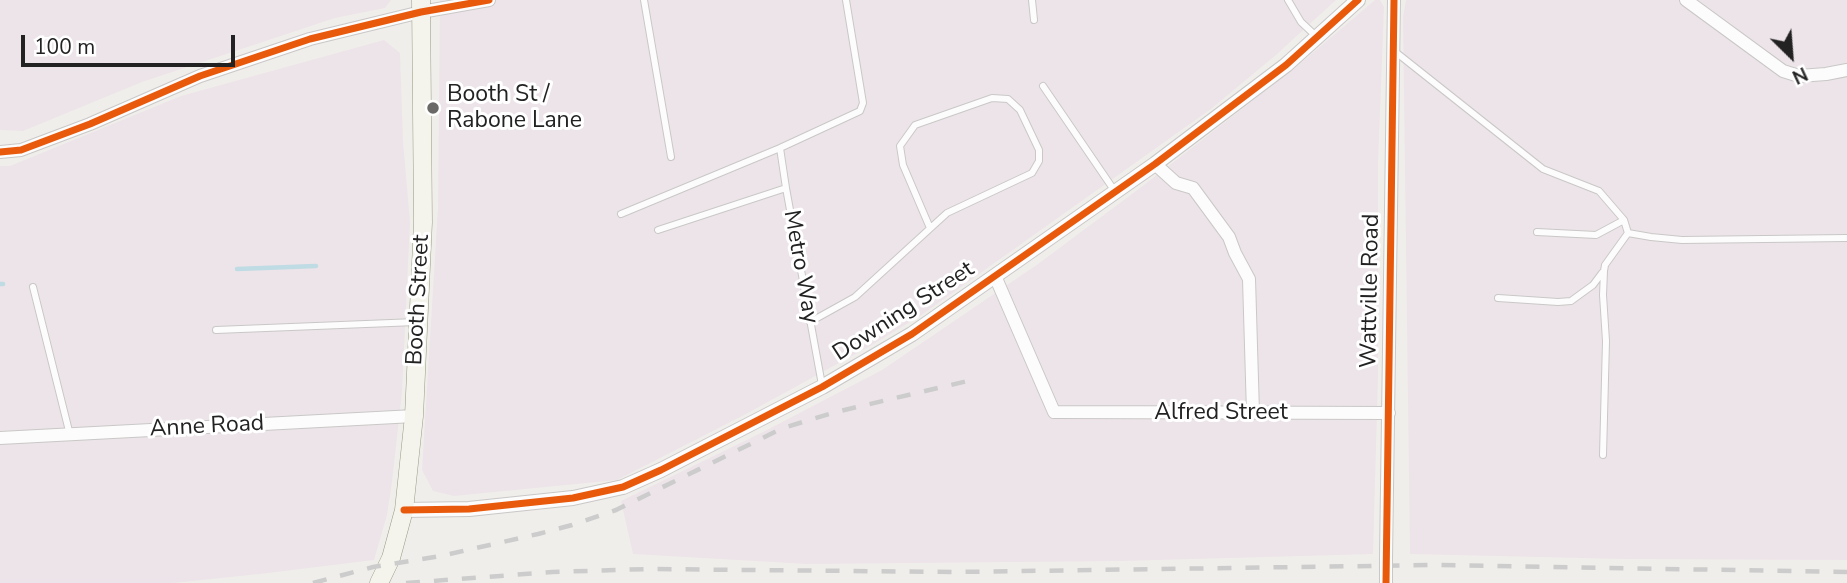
<!DOCTYPE html>
<style>
body{margin:0}
#map{position:relative;width:1847px;height:583px;overflow:hidden;background:#f0eeeb;font-family:"Nunito Sans",sans-serif}
canvas{display:block}
.north{position:absolute;left:1756px;top:21px;width:70px;height:70px;-webkit-text-stroke:5px #fff;paint-order:stroke;rotate:155deg;font-size:19px;font-weight:700;line-height:28px;text-align:center;color:#222}
.north::after{content:'';display:block;margin:auto;width:24px;height:32px;background:#222;clip-path:polygon(50% 0,100% 100%,50% 72%,0 100%)}
.scale{position:absolute;left:21px;top:35px;width:214px;height:32px;box-sizing:border-box;border:4px solid #222;border-top:0;padding-left:9px;font-size:21px;line-height:24px;white-space:nowrap;color:#222;-webkit-text-stroke:5px #fff;paint-order:stroke}
</style>
<div id="map">
<canvas width="1847" height="583"></canvas>
<div class="north">N</div>
<div class="scale">100 m</div>
</div>
<script>
const g = document.querySelector('canvas').getContext('2d');
g.lineJoin = 'round';
function fill(path, color) {
  g.fillStyle = color;
  g.fill(path, 'evenodd');
}
function toPath(rows) {
  const path = new Path2D();
  for (const r of rows) {
    path.moveTo(r[0], r[1]);
    for (let i = 2; i < r.length; i += 2) path.lineTo(r[i], r[i + 1]);
  }
  return path;
}
function strokePath(path, color, width, dash) {
  g.strokeStyle = color;
  g.lineWidth = width;
  g.lineCap = dash ? 'butt' : 'round';
  g.setLineDash(dash || []);
  g.stroke(path);
}
function drawText(font, color, halo, rows, align = 'center') {
  g.font = font + ' "Nunito Sans",sans-serif';
  g.lineWidth = 6;
  g.setLineDash([]);
  g.textBaseline = 'middle';
  g.strokeStyle = halo;
  g.fillStyle = color;
  for (const [text, x, y, turn = 0] of rows) {
    g.save();
    g.translate(x, y);
    g.rotate((+turn || 0) * Math.PI / 180);
    g.textAlign = isNaN(turn) ? turn : align;
    if (halo) g.strokeText(text, 0, 0);
    g.fillText(text, 0, 0);
    g.restore();
  }
}
const industrial = toPath([
 [0,0,391,0,385,8,335,18,142,82,23,131,0,130],
 [440,0,1336,0,1276,55,1211,109,920,316,870,346,746,414,617,480,454,496,433,491,422,470,438,208],
 [1375,0,1380,0,1384,7,1378,164,1378,376,1373,554,1122,561,807,564,633,554,621,501,763,432,882,370,1038,264,1144,185,1296,67],
 [1406,0,1847,0,1847,560,1624,559,1410,554,1403,17],
 [384,40,400,53,403,141,410,222,402,392,392,482,387,515,374,560,260,574,173,583,0,583,0,166,10,166,181,96]
]);
const stream = toPath([
 [237,269,316,266],
 [0,284,3,284]
]);
const service = toPath([
 [644,0,671,157],
 [1032,0,1034,20],
 [1288,0,1301,22,1317,37],
 [1393,50,1543,169,1599,191,1624,220,1628,233,1651,237,1682,240,1847,238],
 [1043,86,1114,190],
 [786,188,822,385],
 [621,214,780,148,860,111,863,103,846,0],
 [658,230,786,188,780,148],
 [1537,232,1596,235,1624,220],
 [33,287,70,435],
 [1498,298,1558,302,1571,301,1593,285,1602,273],
 [810,322,855,297,947,213,1032,173,1039,161,1039,150,1020,110,1008,99,992,98,915,125,900,146,903,165,930,228],
 [216,330,416,322],
 [1603,455,1606,341,1603,295,1604,271,1605,265,1628,233]
]);
const minor = toPath([
 [1686,0,1783,71,1799,76,1826,74,1847,70],
 [0,152,21,150,90,124,200,76,310,39,421,12,489,0],
 [1155,164,1176,183,1193,188,1229,237,1235,253,1249,279,1253,413],
 [995,276,1054,412,1389,413],
 [0,438,414,416],
 [1386,558,1394,0]
]);
const tertiary = toPath([
 [404,510,469,509,573,498,623,487,661,470,822,387,912,334,1155,164,1286,65,1358,0]
]);
const secondary = toPath([
 [379,583,391,558,404,510,414,416,423,222,421,0]
]);
const rail = toPath([
 [313,583,373,567,441,556,538,534,572,525,616,510,783,428,836,412,976,379],
 [406,583,552,572,649,569,956,572,1436,565,1847,572]
]);
const minorBridge = toPath([
 [1386,583,1386,558]
]);
const cycleway = toPath([
 [0,152,21,150,90,124,200,76,310,39,421,12,489,0],
 [404,510,469,509,573,498,623,487,661,470,822,387,912,334,1155,164,1286,65,1358,0],
 [1386,583,1394,0]
]);
const markers = [
 [433,108,7,"#6a6968"]
];
const poiNames = [
 ["Booth St /",447,95],
 ["Rabone Lane",447,121]
];
const streetNames = [
 ["Metro Way",800,267,80],
 ["Wattville Road",1371,291,-89],
 ["Booth Street",419,300,-87],
 ["Downing Street",904,312,-33],
 ["Alfred Street",1221,413],
 ["Anne Road",207,427,-3]
];
fill(industrial, '#ede4e9');
strokePath(stream, '#bfdbe3', 4.5);
strokePath(service, '#c9c8c7', 8);
strokePath(minor, '#c9c8c7', 14);
strokePath(tertiary, '#c9c8c7', 16);
strokePath(secondary, '#999a82', 19);
strokePath(service, '#fdfcfc', 6);
strokePath(minor, '#fdfcfc', 12);
strokePath(tertiary, '#fdfcfc', 14);
strokePath(secondary, '#f4f4ed', 18);
strokePath(rail, '#ccc', 4.5, [14, 14]);
strokePath(minorBridge, '#c9c8c7', 14, []);
strokePath(minorBridge, '#fdfcfc', 12);
strokePath(cycleway, '#e8590c', 7);
for (const [x, y, r, color] of markers) {
  const dot = new Path2D();
  dot.arc(x, y, r, 0, 2 * Math.PI);
  g.fillStyle = color;
  g.fill(dot);
  strokePath(dot, '#fff', 2.5);
}
drawText('23px', '#222', '#fff', poiNames, 'left');
drawText('23px', '#222', '#fff', streetNames);
</script>
